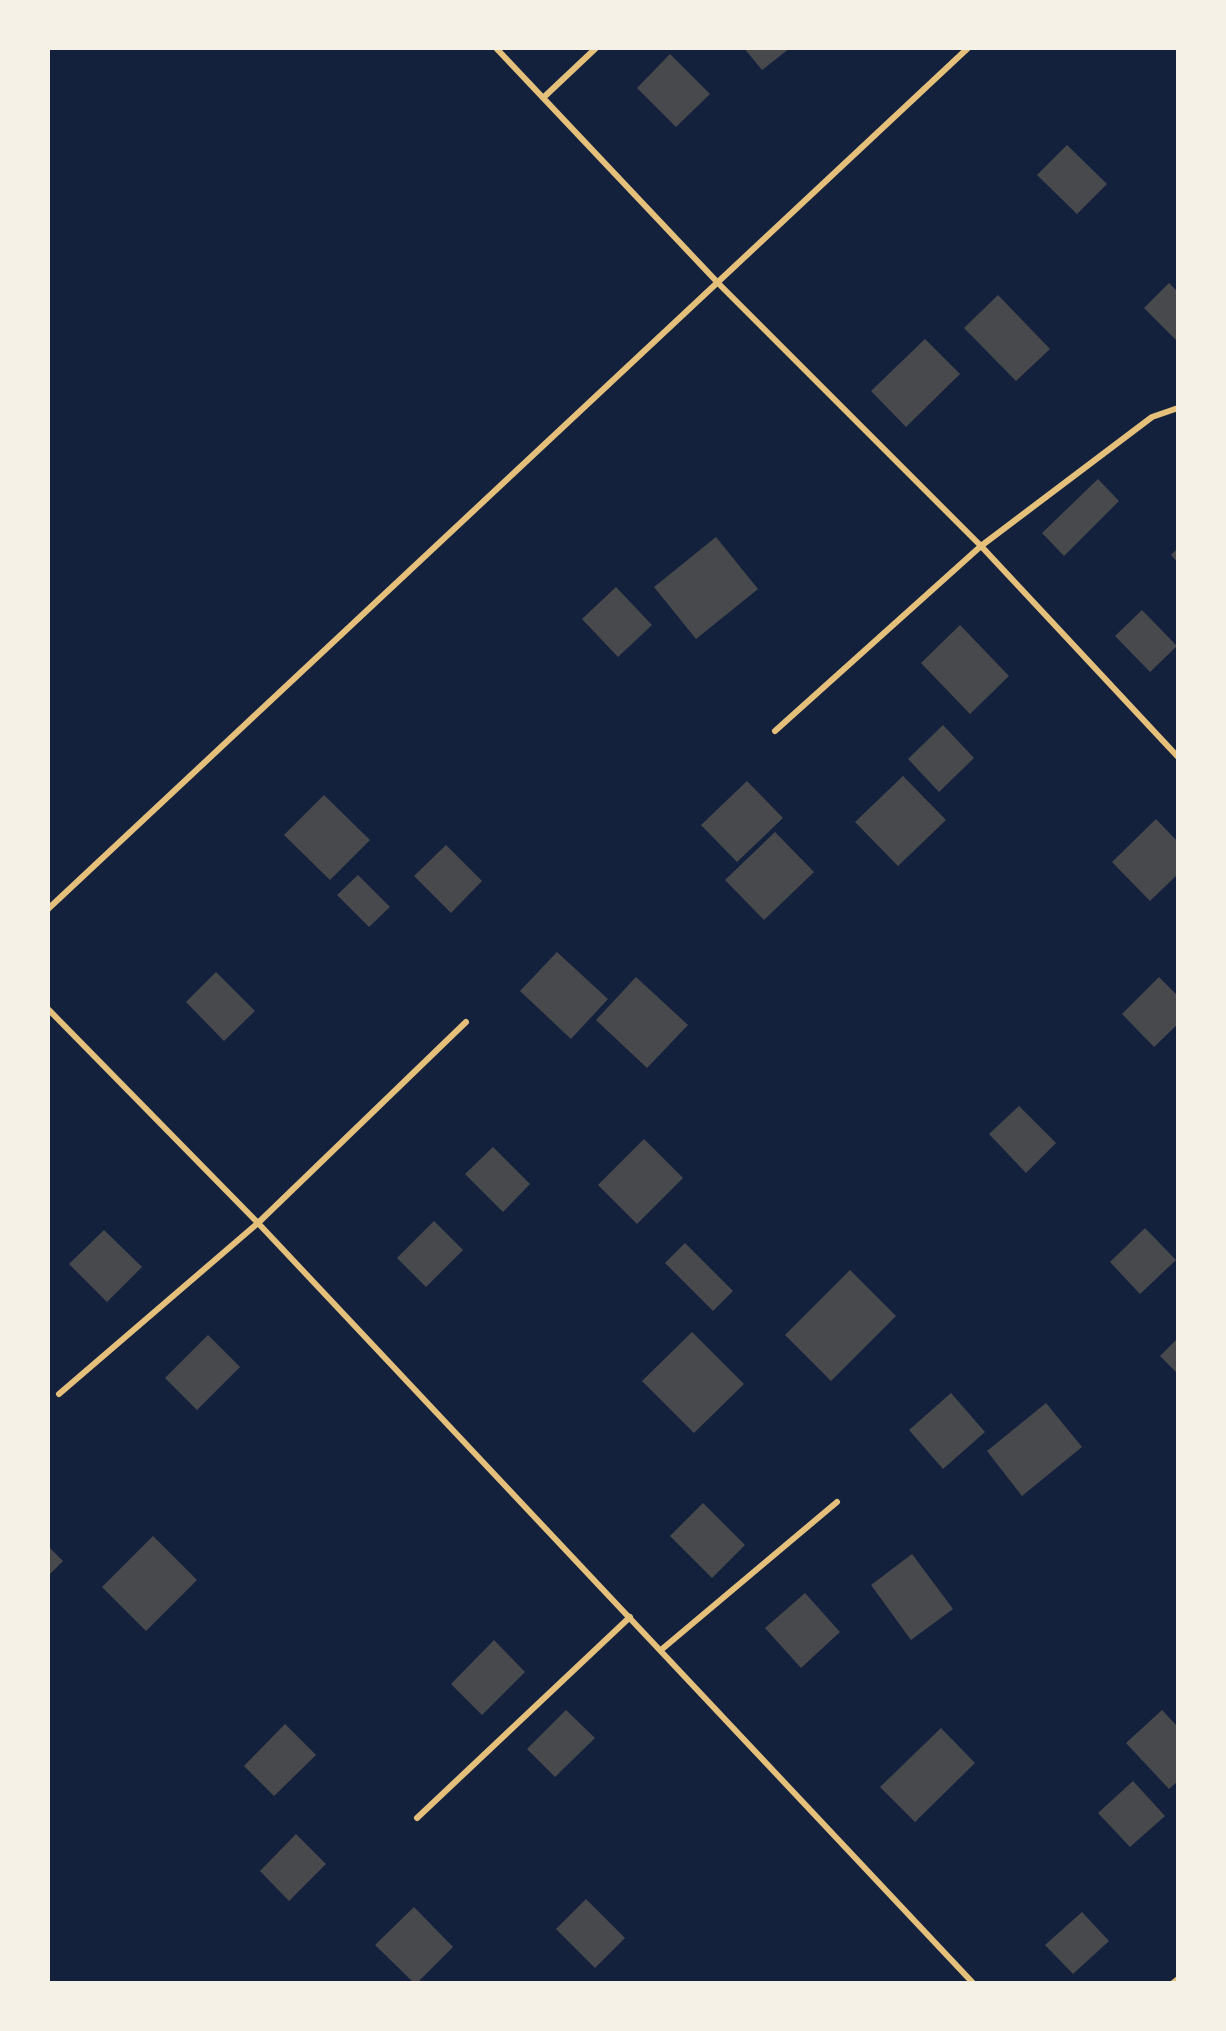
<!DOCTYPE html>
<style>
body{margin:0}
#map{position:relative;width:1226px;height:2031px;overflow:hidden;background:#14213d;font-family:Barlow,sans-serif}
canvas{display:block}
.frame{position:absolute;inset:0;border:50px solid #f6f1e7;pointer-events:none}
</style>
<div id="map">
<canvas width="1226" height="2031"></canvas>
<div class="frame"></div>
</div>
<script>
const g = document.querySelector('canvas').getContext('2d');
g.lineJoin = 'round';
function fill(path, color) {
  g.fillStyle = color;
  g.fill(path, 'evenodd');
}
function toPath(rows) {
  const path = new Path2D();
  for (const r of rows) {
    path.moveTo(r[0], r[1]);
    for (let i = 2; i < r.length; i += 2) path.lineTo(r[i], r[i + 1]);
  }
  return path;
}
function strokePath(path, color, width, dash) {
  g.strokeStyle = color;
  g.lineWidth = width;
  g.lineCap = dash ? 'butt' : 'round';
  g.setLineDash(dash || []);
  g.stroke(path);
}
const building = toPath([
 [744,48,790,48,762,70],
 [670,54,710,94,676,127,637,88],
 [1067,145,1107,184,1077,214,1037,175],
 [1169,283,1178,292,1178,342,1144,308],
 [998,295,1050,349,1016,381,964,328],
 [925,339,960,374,906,427,871,391],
 [1098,479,1119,501,1064,556,1042,533],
 [716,537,758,589,696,639,654,587],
 [1178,548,1178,563,1171,555],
 [616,587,652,625,618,657,582,619],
 [1142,610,1177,646,1150,672,1115,636],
 [960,625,1009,676,970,714,921,663],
 [943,725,974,758,939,792,908,759],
 [903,776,946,820,898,866,855,822],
 [747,781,783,818,737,862,701,825],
 [324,795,370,840,330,880,284,835],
 [1156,819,1178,842,1178,874,1150,901,1112,862],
 [775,832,814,872,764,920,725,880],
 [446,845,482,881,451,913,414,876],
 [358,875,390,907,369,927,337,895],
 [557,952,608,999,571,1039,520,991],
 [216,972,255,1011,224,1041,186,1002],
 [636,977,688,1025,647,1068,596,1020],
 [1159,977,1178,996,1178,1024,1154,1047,1122,1014],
 [1019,1106,1056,1143,1026,1173,989,1134],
 [644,1139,683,1178,637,1224,598,1185],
 [493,1147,530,1184,503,1212,465,1174],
 [434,1221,463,1250,426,1287,397,1258],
 [1145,1228,1176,1260,1140,1294,1110,1262],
 [104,1230,142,1267,107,1302,69,1264],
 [685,1243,733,1291,713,1311,665,1263],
 [850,1270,896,1316,831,1381,785,1335],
 [692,1332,744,1384,694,1433,642,1381],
 [208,1335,240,1367,197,1410,165,1378],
 [1178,1338,1178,1374,1160,1356],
 [951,1393,985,1432,943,1469,909,1430],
 [1046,1403,1082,1447,1022,1496,987,1451],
 [703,1503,745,1545,712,1578,670,1536],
 [153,1536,197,1580,146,1631,102,1587],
 [48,1546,63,1561,48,1576],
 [912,1554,953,1609,911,1640,871,1585],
 [805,1593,840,1632,801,1668,765,1628],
 [494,1640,525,1672,482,1715,451,1684],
 [566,1710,595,1738,555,1777,527,1749],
 [1162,1710,1178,1727,1178,1781,1169,1789,1126,1743],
 [285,1724,316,1755,274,1796,244,1766],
 [941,1728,975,1763,915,1822,880,1787],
 [1133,1781,1165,1816,1130,1847,1098,1813],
 [296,1834,326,1864,289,1901,260,1871],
 [586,1899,625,1938,595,1968,556,1929],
 [414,1907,453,1947,417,1983,414,1983,375,1945],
 [1082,1912,1109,1941,1073,1974,1045,1945]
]);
const minor = toPath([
 [496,48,719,284,981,546,1178,757],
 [543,98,596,48],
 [775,731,981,546,1152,417,1178,408],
 [48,909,968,48],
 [48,1009,258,1223,973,1983],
 [59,1394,258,1223,466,1022],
 [661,1650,837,1502],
 [417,1818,630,1617],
 [1173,1983,1178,1979]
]);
fill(building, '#48494c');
strokePath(minor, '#e5c07b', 6);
</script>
